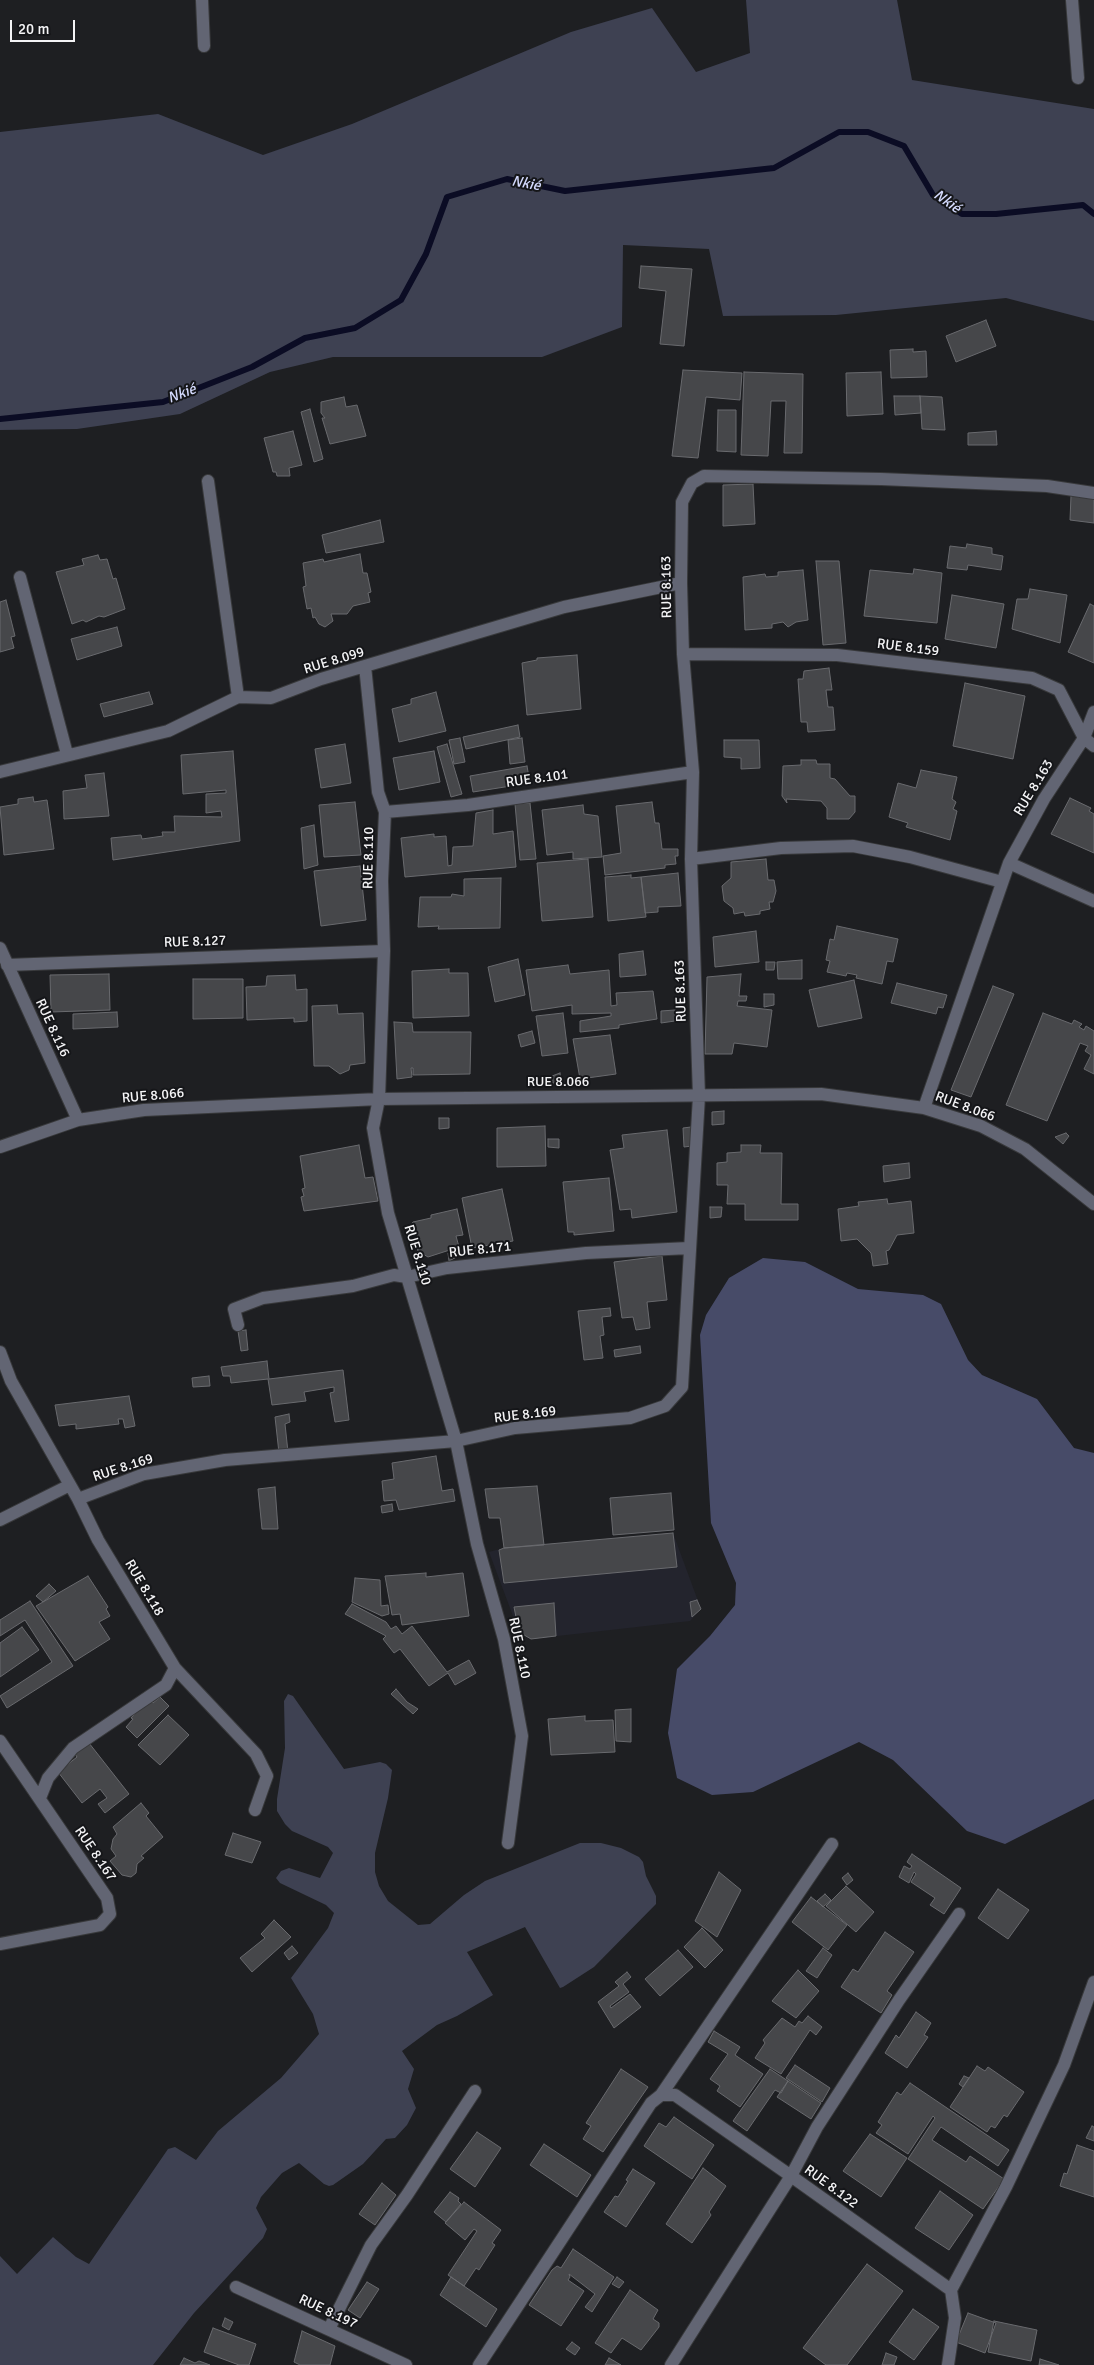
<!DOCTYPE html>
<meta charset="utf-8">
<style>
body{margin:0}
#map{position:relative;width:1094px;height:2365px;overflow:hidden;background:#1e1f22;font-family:Signika,sans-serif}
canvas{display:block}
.scale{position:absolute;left:10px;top:20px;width:65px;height:22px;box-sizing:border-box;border:2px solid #f4f4f6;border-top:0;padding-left:6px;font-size:15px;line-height:18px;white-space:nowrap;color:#f4f4f6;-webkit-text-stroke:4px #151619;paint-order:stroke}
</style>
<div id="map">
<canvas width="1094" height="2365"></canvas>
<div class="scale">20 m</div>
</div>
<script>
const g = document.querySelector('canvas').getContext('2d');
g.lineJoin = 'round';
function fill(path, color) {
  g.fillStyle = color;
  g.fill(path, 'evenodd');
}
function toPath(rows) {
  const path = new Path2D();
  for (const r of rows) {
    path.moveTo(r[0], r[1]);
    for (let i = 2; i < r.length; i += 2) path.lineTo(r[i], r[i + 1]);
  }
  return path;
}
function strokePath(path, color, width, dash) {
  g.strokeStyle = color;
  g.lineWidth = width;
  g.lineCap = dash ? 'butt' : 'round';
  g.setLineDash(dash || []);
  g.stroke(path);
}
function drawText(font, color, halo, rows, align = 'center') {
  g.font = font + ' Signika,sans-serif';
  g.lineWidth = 4;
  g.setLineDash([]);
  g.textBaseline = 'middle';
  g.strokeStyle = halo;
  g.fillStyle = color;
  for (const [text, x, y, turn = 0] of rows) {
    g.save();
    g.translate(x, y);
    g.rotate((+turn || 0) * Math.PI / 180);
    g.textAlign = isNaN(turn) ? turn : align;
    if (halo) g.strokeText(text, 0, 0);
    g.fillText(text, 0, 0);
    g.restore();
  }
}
const built = toPath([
 [673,1533,701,1609,690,1621,531,1639,519,1632,489,1552,504,1548]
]);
const green = toPath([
 [746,0,897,0,912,80,1094,109,1094,321,1006,298,836,315,723,316,709,249,623,245,622,327,542,357,333,357,270,372,180,414,77,429,0,430,0,132,158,114,263,155,352,124,571,32,652,8,696,72,750,53],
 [288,1694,293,1696,344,1769,380,1762,386,1764,392,1770,388,1798,375,1853,375,1872,379,1886,388,1901,418,1925,430,1924,464,1895,485,1881,580,1843,601,1843,621,1848,639,1857,643,1862,646,1876,656,1896,656,1904,594,1967,563,1987,560,1988,525,1927,467,1952,493,1995,457,2016,437,2025,402,2051,414,2069,408,2089,416,2108,407,2125,395,2138,386,2139,363,2164,333,2185,329,2186,324,2184,299,2163,282,2173,261,2197,256,2208,267,2229,263,2238,194,2313,153,2365,0,2365,0,2256,17,2274,53,2237,76,2257,89,2264,168,2149,175,2147,196,2160,218,2131,281,2078,319,2034,313,2014,291,1978,328,1928,334,1913,326,1905,280,1883,276,1878,281,1871,289,1868,320,1878,333,1853,328,1847,292,1831,285,1824,277,1811,277,1799,285,1748,284,1701]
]);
const forest = toPath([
 [763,1258,805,1262,858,1289,923,1295,941,1304,968,1360,982,1375,1037,1399,1074,1448,1094,1453,1094,1799,1005,1844,967,1831,893,1760,859,1742,753,1792,712,1795,677,1778,668,1733,677,1669,710,1636,735,1605,736,1583,711,1523,700,1335,706,1315,729,1278]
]);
const stream = toPath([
 [0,419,163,402,252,367,305,338,355,328,401,300,426,254,447,197,507,179,565,191,774,168,839,132,868,132,904,146,933,195,962,214,996,214,1083,205,1094,214]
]);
const building = toPath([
 [641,266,692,269,684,346,660,344,666,291,639,288,641,266],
 [986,320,996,346,956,362,946,336,986,320],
 [913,349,913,352,926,351,927,377,891,378,890,350,913,349],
 [683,370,742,373,740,400,706,397,698,458,672,456,683,370],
 [744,372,803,374,802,453,784,453,786,401,771,401,768,456,741,455,744,372],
 [881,372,883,414,847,416,846,373,881,372],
 [894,396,920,396,921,413,895,415,894,396],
 [920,396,942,397,945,430,922,429,920,396],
 [344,397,346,407,357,405,366,436,330,444,322,418,325,418,321,413,321,402,344,397],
 [310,409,323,459,314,462,301,412,310,409],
 [718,410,736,410,736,452,717,451,718,410],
 [293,431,302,465,289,468,290,476,277,476,276,472,273,472,264,438,293,431],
 [996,431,997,445,968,445,968,433,996,431],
 [753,484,755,524,723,526,723,485,753,484],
 [1071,496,1094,498,1094,523,1070,520,1071,496],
 [380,520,384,542,326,553,322,535,380,520],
 [967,544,992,548,992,554,1003,556,1001,570,968,565,967,570,947,568,950,546,966,548,967,544],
 [360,554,363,573,367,573,371,592,368,593,370,602,353,606,347,614,331,614,333,621,325,627,319,624,315,617,313,618,311,608,307,609,303,587,306,586,303,563,323,559,324,562,360,554],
 [98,555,100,560,107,559,113,579,116,578,125,609,104,617,99,616,86,622,83,620,72,624,56,572,84,565,82,559,98,555],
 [816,561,839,561,846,643,823,645,816,561],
 [914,569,942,573,937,623,864,616,870,570,913,574,914,569],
 [803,570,808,620,796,622,788,627,783,622,772,624,772,628,745,630,743,577,765,574,766,577,778,576,778,572,803,570],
 [1030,589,1067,595,1060,643,1012,629,1017,599,1028,599,1030,589],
 [952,595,1004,604,996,648,945,639,952,595],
 [6,600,15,636,11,637,14,648,0,652,0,602,6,600],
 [1090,604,1094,606,1094,663,1068,652,1090,604],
 [117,627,122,646,77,660,71,639,117,627],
 [577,655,581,709,527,715,522,663,537,660,537,658,577,655],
 [829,668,832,690,826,690,828,707,833,707,835,730,808,732,807,722,801,722,798,679,803,679,804,671,829,668],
 [965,683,1025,696,1013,759,953,746,965,683],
 [149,692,153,704,104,717,100,704,149,692],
 [436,692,446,731,399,742,392,709,411,704,411,699,436,692],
 [518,725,520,737,466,749,463,737,518,725],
 [460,738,465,762,454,764,449,740,460,738],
 [522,738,525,762,510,764,508,740,522,738],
 [724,740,759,740,760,768,741,769,741,758,724,757,724,740],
 [345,744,351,783,321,788,315,749,345,744],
 [447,744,462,794,451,797,437,747,447,744],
 [233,751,240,841,113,860,111,838,141,835,142,839,163,836,162,832,175,832,174,816,222,817,221,811,206,813,206,794,226,793,226,790,183,794,181,755,233,751],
 [434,751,440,782,399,790,393,758,434,751],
 [801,760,816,760,817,764,830,764,830,778,835,779,850,796,855,796,855,812,849,819,827,819,827,808,821,801,786,799,787,803,782,796,783,766,801,765,801,760],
 [527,766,530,783,473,792,470,776,527,766],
 [921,770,957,777,952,799,956,802,953,809,957,811,950,840,906,827,908,823,889,817,898,783,916,788,921,770],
 [104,773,109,816,64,819,63,791,87,788,85,775,104,773],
 [33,797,34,802,47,800,54,849,4,855,0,807,18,804,18,799,33,797],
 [1070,798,1091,808,1089,811,1094,814,1094,853,1051,834,1070,798],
 [355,802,361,855,324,857,319,805,355,802],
 [652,802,655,823,659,823,662,849,678,849,678,856,675,856,676,864,665,865,665,868,605,875,603,856,621,853,616,806,652,802],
 [530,803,536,859,520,860,515,804,530,803],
 [583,805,584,814,598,816,602,857,573,859,573,852,547,855,542,810,583,805],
 [493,810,493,834,513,831,516,867,405,877,401,838,434,834,434,837,446,836,448,866,452,865,453,847,473,846,476,813,493,810],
 [314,825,318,865,304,869,301,828,314,825],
 [588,859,593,917,542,921,537,863,588,859],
 [766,859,768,880,774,880,776,891,773,902,769,902,770,909,760,911,760,914,745,916,744,912,734,914,733,908,724,901,722,886,731,878,731,862,766,859],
 [360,866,366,920,321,926,314,871,360,866],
 [678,873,681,906,658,907,658,912,645,913,641,877,678,873],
 [631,875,631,878,641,877,646,917,608,921,605,877,631,875],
 [501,878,500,928,438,929,439,926,418,927,420,897,451,897,452,894,464,896,464,879,501,878],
 [837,926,898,939,893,962,887,961,882,984,856,978,857,975,847,973,846,976,827,972,830,961,826,960,830,939,834,940,837,926],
 [756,931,759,962,715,967,713,937,756,931],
 [643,951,646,975,620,977,619,954,643,951],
 [518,959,525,995,495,1002,488,967,518,959],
 [802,960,802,979,778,979,777,962,802,960],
 [766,962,775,962,774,970,766,970,766,962],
 [568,965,570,974,609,970,611,1006,617,1005,616,993,653,991,657,1019,619,1025,619,1028,580,1032,580,1021,611,1016,611,1013,572,1014,572,1005,532,1011,526,970,568,965],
 [449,969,449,973,468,973,469,1016,413,1018,412,971,449,969],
 [109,974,110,1010,51,1012,50,975,109,974],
 [741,974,739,996,747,996,746,1001,738,1001,737,1006,772,1010,767,1047,734,1043,732,1054,705,1054,707,977,741,974],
 [295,975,296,990,307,989,307,1021,294,1022,294,1018,247,1020,246,987,266,986,267,976,295,975],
 [193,979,243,979,243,1018,193,1019,193,979],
 [854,980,862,1018,818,1027,809,990,854,980],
 [897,983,947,995,943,1008,938,1007,936,1014,891,1003,897,983],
 [993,986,1014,994,971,1097,951,1090,993,986],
 [764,994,774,994,774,1005,764,1007,764,994],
 [337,1005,338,1014,363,1013,365,1063,350,1065,349,1070,340,1074,329,1066,314,1066,312,1006,337,1005],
 [675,1010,675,1021,661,1023,661,1011,675,1010],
 [117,1012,118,1027,73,1029,73,1014,117,1012],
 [563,1013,568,1053,542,1056,536,1016,563,1013],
 [1043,1013,1072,1024,1074,1020,1082,1024,1079,1027,1084,1030,1086,1026,1094,1031,1094,1074,1084,1069,1091,1055,1085,1051,1088,1046,1080,1043,1047,1121,1006,1105,1043,1013],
 [394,1022,412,1023,413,1032,471,1032,470,1074,413,1075,413,1068,411,1068,412,1077,397,1079,394,1022],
 [532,1031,535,1043,521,1047,518,1035,532,1031],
 [610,1035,616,1074,580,1079,573,1039,610,1035],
 [560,1073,561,1083,553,1083,552,1076,560,1073],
 [724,1111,724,1124,712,1125,712,1112,724,1111],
 [439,1118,449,1118,449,1128,439,1129,439,1118],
 [545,1126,546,1166,497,1167,497,1128,545,1126],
 [691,1127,692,1146,684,1147,683,1128,691,1127],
 [667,1130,677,1212,632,1218,631,1209,620,1210,610,1150,624,1148,622,1135,667,1130],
 [1066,1133,1069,1136,1063,1144,1055,1137,1066,1133],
 [548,1139,559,1139,559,1148,548,1147,548,1139],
 [359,1145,365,1178,373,1177,378,1201,304,1211,301,1197,304,1196,302,1189,305,1188,300,1156,359,1145],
 [741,1145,761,1145,760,1153,782,1153,781,1204,798,1204,798,1220,745,1220,745,1204,727,1204,728,1185,717,1185,717,1163,727,1162,727,1153,741,1152,741,1145],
 [909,1163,910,1178,884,1182,883,1166,909,1163],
 [609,1178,614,1231,574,1235,574,1232,568,1232,563,1182,609,1178],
 [502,1189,513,1241,472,1248,462,1198,502,1189],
 [887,1199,888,1204,911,1201,914,1233,897,1235,889,1250,886,1251,888,1264,873,1266,871,1253,857,1239,841,1241,838,1209,859,1206,858,1202,887,1199],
 [710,1207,722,1207,721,1217,710,1218,710,1207],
 [457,1209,463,1235,456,1236,459,1247,428,1257,418,1251,411,1225,413,1222,431,1218,431,1215,457,1209],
 [462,1250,463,1253,468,1251,449,1261,448,1253,462,1250],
 [662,1256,667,1300,647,1302,650,1328,636,1330,633,1317,622,1318,614,1262,662,1256],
 [610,1308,611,1316,602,1317,604,1335,600,1336,603,1358,584,1360,578,1311,610,1308],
 [246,1330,248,1350,241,1351,238,1331,246,1330],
 [640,1346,641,1353,615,1357,614,1350,640,1346],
 [267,1361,269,1379,343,1370,349,1420,335,1422,330,1393,334,1392,334,1387,304,1392,306,1401,272,1405,268,1379,231,1383,230,1376,223,1376,221,1367,267,1361],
 [209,1376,210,1386,193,1387,192,1378,209,1376],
 [129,1396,135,1426,125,1428,123,1419,118,1419,119,1424,76,1429,76,1424,59,1426,55,1405,129,1396],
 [289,1414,290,1422,285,1424,288,1452,279,1453,275,1417,289,1414],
 [436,1456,442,1491,453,1489,455,1501,399,1510,396,1500,384,1501,382,1481,394,1479,392,1463,436,1456],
 [537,1486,544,1545,504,1548,500,1518,489,1518,485,1489,537,1486],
 [275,1487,278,1529,262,1529,258,1489,275,1487],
 [671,1493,674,1530,613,1535,610,1498,671,1493],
 [392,1504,393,1511,382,1513,381,1506,392,1504],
 [673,1533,677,1567,504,1583,499,1550,504,1548,673,1533],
 [426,1573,426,1577,463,1573,469,1616,402,1625,400,1614,392,1615,385,1576,426,1573],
 [88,1576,108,1607,106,1609,110,1616,99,1622,110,1639,75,1661,36,1606,88,1576],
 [355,1578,380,1580,381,1606,388,1605,389,1614,382,1616,352,1602,355,1578],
 [49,1584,56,1591,43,1602,36,1596,49,1584],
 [697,1600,701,1609,692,1617,690,1602,697,1600],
 [30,1601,73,1666,7,1708,0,1696,52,1662,25,1620,0,1636,0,1620,30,1601],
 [554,1603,556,1636,531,1639,519,1632,514,1607,554,1603],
 [352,1604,386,1622,391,1629,396,1626,402,1634,412,1626,447,1672,469,1660,476,1673,455,1685,448,1673,429,1686,400,1649,394,1653,383,1639,386,1636,345,1614,352,1604],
 [22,1627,39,1650,0,1677,0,1643,22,1627],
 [396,1689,407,1702,418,1709,413,1714,391,1694,396,1689],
 [160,1697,169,1706,137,1738,126,1727,133,1719,131,1718,150,1699,153,1703,160,1697],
 [631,1709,631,1742,616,1741,615,1710,631,1709],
 [168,1715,189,1735,160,1765,138,1745,168,1715],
 [585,1716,585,1721,613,1720,615,1752,551,1755,548,1719,585,1716],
 [89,1743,129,1794,105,1813,98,1804,107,1798,100,1789,82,1803,58,1772,77,1757,75,1754,89,1743],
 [141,1803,149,1813,146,1816,163,1837,141,1856,144,1858,137,1864,136,1873,131,1877,122,1875,110,1861,116,1856,111,1849,113,1839,117,1834,113,1827,141,1803],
 [233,1833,261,1842,252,1863,225,1855,233,1833],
 [912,1854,961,1888,944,1914,930,1905,935,1898,911,1882,916,1874,914,1872,909,1883,899,1877,904,1866,910,1869,912,1866,907,1862,912,1854],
 [719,1872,741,1890,717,1937,695,1921,719,1872],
 [848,1873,853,1880,847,1885,842,1878,848,1873],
 [846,1886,874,1912,856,1932,826,1906,846,1886],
 [998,1889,1029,1910,1008,1939,978,1918,998,1889],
 [825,1894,831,1900,823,1907,817,1901,825,1894],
 [811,1897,847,1925,828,1950,792,1922,811,1897],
 [274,1920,291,1937,252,1972,240,1958,265,1938,261,1934,274,1920],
 [702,1928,723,1950,705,1968,684,1947,702,1928],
 [885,1932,914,1952,887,1991,892,1995,881,2013,841,1987,853,1969,858,1972,885,1932],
 [292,1946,298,1953,289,1960,284,1953,292,1946],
 [823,1948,832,1955,817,1978,806,1971,823,1948],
 [678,1950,693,1967,660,1996,645,1979,678,1950],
 [798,1970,819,1991,796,2018,772,2001,798,1970],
 [627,1972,631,1977,623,1984,629,1992,610,2006,611,2008,630,1994,641,2007,614,2028,598,2002,619,1986,615,1982,627,1972],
 [916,2012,931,2023,924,2035,928,2037,907,2068,885,2053,896,2035,899,2038,916,2012],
 [808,2016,822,2027,816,2035,810,2030,781,2074,755,2058,765,2043,763,2040,782,2018,795,2027,799,2021,802,2023,808,2016],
 [714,2031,740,2047,735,2055,763,2074,740,2107,717,2091,720,2086,710,2079,728,2054,708,2042,714,2031],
 [795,2065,830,2088,822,2102,786,2078,795,2065],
 [977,2066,985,2071,988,2067,1024,2092,1007,2117,1004,2115,995,2128,991,2126,987,2132,950,2107,977,2066],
 [621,2069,648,2087,603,2152,583,2139,591,2126,586,2123,621,2069],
 [770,2069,788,2081,781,2093,775,2090,747,2131,733,2121,770,2069],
 [964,2076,969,2078,963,2087,959,2084,964,2076],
 [788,2081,821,2103,811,2119,777,2097,788,2081],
 [910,2083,1009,2150,998,2166,941,2127,932,2140,966,2162,970,2156,1004,2179,983,2209,908,2159,935,2118,933,2116,908,2154,876,2133,882,2125,878,2122,897,2092,901,2095,910,2083],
 [674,2117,714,2145,692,2179,644,2146,659,2123,666,2127,674,2117],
 [1092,2126,1094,2127,1094,2141,1086,2138,1092,2126],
 [477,2132,501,2148,475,2187,450,2169,477,2132],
 [870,2134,907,2158,881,2197,843,2171,870,2134],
 [544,2144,591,2175,577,2197,530,2165,544,2144],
 [1077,2145,1094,2151,1094,2197,1060,2186,1064,2173,1067,2174,1077,2145],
 [703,2168,726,2186,709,2212,711,2215,692,2243,666,2224,703,2168],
 [633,2169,655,2183,626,2227,604,2212,615,2196,618,2197,628,2181,626,2180,633,2169],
 [382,2183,396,2195,375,2225,359,2214,382,2183],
 [940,2191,973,2215,949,2250,915,2228,940,2191],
 [450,2192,459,2198,458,2201,461,2204,446,2222,434,2212,450,2192],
 [464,2202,501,2230,492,2243,495,2245,479,2270,476,2268,464,2286,448,2275,477,2231,474,2229,465,2240,445,2223,464,2202],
 [573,2249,614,2277,592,2312,585,2307,595,2294,569,2274,570,2277,568,2280,584,2291,561,2326,529,2305,552,2270,557,2266,561,2268,573,2249],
 [867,2264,903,2291,847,2365,826,2365,803,2348,867,2264],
 [451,2277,497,2309,486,2327,440,2295,451,2277],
 [617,2277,624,2282,619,2288,612,2284,617,2277],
 [367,2282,379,2289,360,2318,348,2310,367,2282],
 [630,2290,658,2310,653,2319,659,2323,659,2327,641,2350,622,2338,611,2353,595,2343,630,2290],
 [913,2309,939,2327,914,2360,889,2342,913,2309],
 [968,2313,996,2323,985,2353,956,2342,968,2313],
 [225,2318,233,2322,229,2330,222,2326,225,2318],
 [994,2321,1037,2330,1031,2361,988,2352,994,2321],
 [213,2328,256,2344,249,2365,239,2365,204,2352,213,2328],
 [302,2331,335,2346,330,2365,300,2365,294,2362,302,2331],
 [572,2342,580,2348,575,2355,566,2349,572,2342],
 [886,2353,897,2357,894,2365,882,2365,886,2353],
 [184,2358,195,2363,199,2361,210,2365,180,2365,184,2358],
 [609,2358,621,2365,605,2365,609,2358],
 [1040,2359,1059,2365,1039,2365,1040,2359]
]);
const street = toPath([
 [202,0,204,46],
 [1072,0,1078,78],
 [208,481,238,697],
 [20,577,67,754],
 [683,654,837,655,1032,678,1059,690,1084,738,1094,746],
 [365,666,378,792,385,812,382,881,384,951,379,1099,373,1128,388,1213,456,1441,477,1544,504,1639,522,1736,508,1843],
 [0,772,168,731,238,697,271,698,321,679,564,607,681,583],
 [385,812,468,805,693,772],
 [691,859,781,848,853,846,910,857,1002,882],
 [1009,863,1094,901],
 [0,948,78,1120],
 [7,965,384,951],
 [924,1108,1009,863,1044,799,1084,738,1094,712],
 [0,1147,78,1120,144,1110,379,1099,821,1094,924,1108,981,1126,1025,1149,1094,1204],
 [238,1325,234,1309,263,1298,353,1286,394,1275,407,1277,447,1268,586,1253,689,1248],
 [0,1352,11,1381,78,1499,98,1540,175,1668,166,1685,73,1748,48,1778,40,1798],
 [78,1499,144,1474,225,1460,456,1441,515,1428,630,1418,665,1406,682,1387,699,1096,691,859,693,772,683,654,681,583,682,502,692,483,704,476,881,479,1047,486,1094,493],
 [0,1520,70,1485],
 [175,1668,256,1754,267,1776,255,1810],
 [0,1741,107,1898,110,1914,100,1925,0,1944],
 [661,2095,675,2095,791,2176,817,2127,899,2000,959,1914],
 [236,2287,406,2365],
 [951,2290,1006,2187,1064,2065,1094,1982],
 [329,2329,371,2245,407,2195,475,2091],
 [479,2365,651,2103,661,2095,832,1844],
 [671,2365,791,2176,951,2290,955,2318,948,2365]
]);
const streetNames = [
 ["RUE 8.163",667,587,-91],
 ["RUE 8.159",908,648,7],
 ["RUE 8.099",334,661,-17],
 ["RUE 8.101",537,779,-8],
 ["RUE 8.163",1034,788,-59],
 ["RUE 8.110",369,858,-89],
 ["RUE 8.127",195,942,-2],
 ["RUE 8.163",681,991,-92],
 ["RUE 8.116",52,1028,65],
 ["RUE 8.066",558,1082],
 ["RUE 8.066",153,1096,-5],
 ["RUE 8.066",965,1107,20],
 ["RUE 8.171",480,1250,-6],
 ["RUE 8.110",417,1255,73],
 ["RUE 8.169",525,1415,-7],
 ["RUE 8.169",123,1468,-18],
 ["RUE 8.118",144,1588,59],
 ["RUE 8.110",519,1648,78],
 ["RUE 8.167",95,1854,56],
 ["RUE 8.122",831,2187,36],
 ["RUE 8.197",328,2312,25]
];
const waterNames = [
 ["Nkié",526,184,10],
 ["Nkié",947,202,35],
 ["Nkié",182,394,-21]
];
fill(built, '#23242d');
fill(green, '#3e4152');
fill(forest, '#474b68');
strokePath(stream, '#0b0c24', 6);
fill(building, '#46474a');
strokePath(building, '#696a6e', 1);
strokePath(street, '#38393b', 14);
strokePath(street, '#626573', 12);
drawText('14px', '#f4f4f6', '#151619', streetNames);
drawText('italic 15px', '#d4dafd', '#151619', waterNames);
</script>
